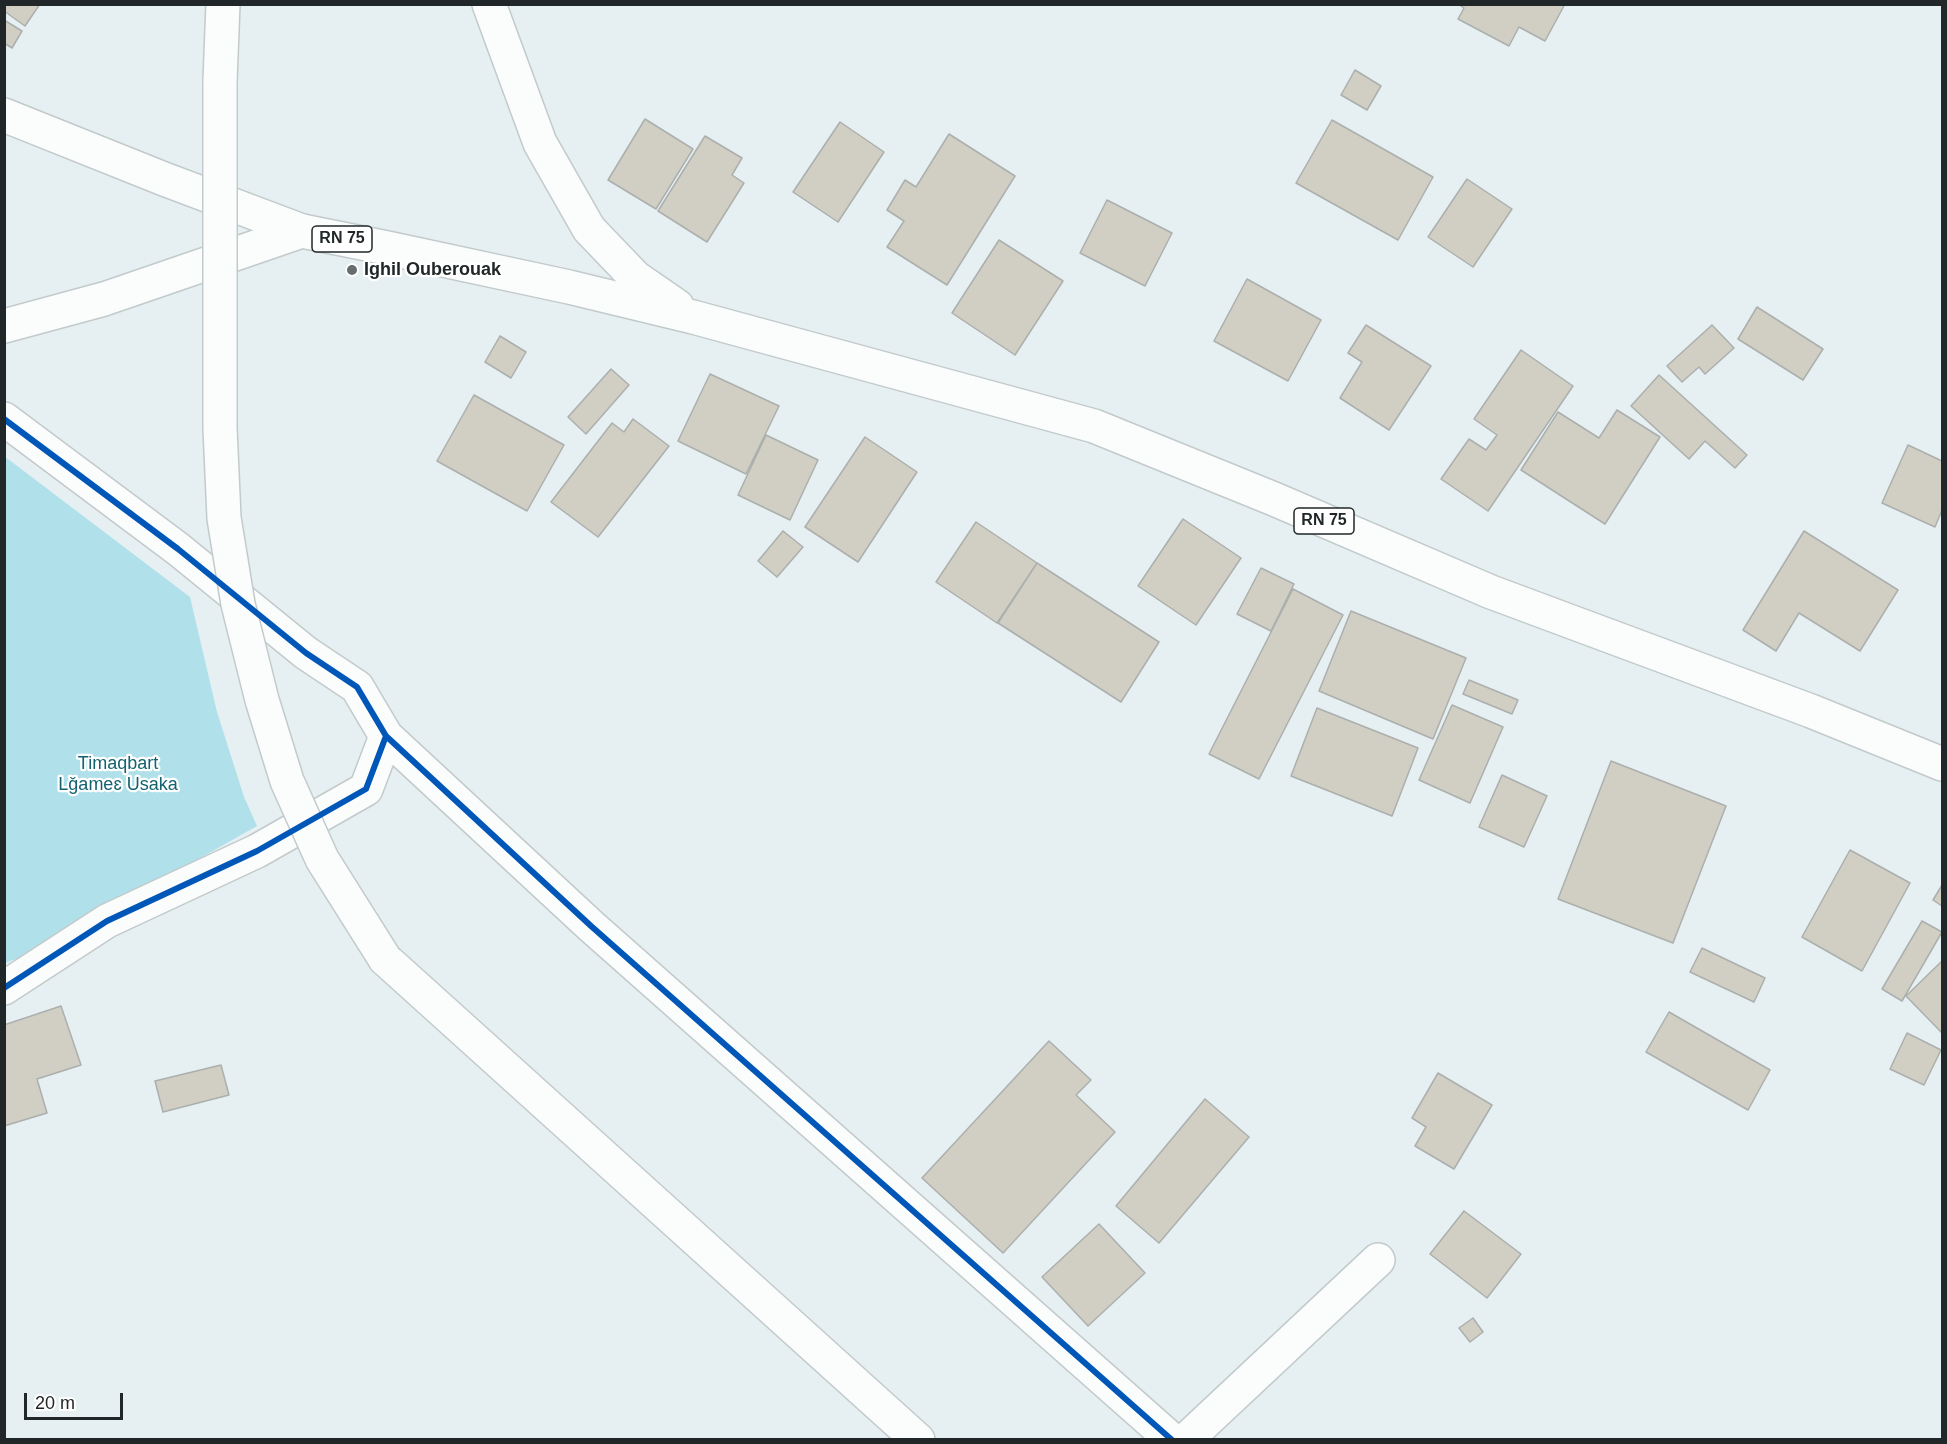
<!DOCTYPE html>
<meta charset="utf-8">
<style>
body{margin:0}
#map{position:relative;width:1947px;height:1444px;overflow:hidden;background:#e6eff1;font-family:Arial,sans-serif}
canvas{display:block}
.frame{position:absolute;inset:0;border:6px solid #212728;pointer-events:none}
.scale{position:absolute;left:24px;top:1393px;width:99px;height:27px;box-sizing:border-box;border:3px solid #212728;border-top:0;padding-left:8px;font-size:18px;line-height:21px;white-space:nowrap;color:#212728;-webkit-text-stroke:4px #fff;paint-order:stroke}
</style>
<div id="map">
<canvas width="1947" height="1444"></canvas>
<div class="frame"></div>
<div class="scale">20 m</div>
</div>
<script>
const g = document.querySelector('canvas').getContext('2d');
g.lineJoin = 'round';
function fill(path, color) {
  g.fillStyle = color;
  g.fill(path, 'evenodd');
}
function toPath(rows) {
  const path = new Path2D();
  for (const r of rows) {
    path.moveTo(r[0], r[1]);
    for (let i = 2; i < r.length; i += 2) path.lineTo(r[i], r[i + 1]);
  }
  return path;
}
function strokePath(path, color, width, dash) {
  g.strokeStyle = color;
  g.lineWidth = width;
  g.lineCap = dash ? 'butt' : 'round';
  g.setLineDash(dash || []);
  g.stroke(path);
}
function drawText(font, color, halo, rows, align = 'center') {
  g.font = font + ' Arial,sans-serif';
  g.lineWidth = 4.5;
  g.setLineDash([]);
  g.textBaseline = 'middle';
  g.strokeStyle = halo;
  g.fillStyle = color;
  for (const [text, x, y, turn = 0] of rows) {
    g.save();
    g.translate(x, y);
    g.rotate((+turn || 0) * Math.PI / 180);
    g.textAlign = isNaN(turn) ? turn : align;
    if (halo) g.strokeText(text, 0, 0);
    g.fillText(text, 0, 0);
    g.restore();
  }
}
const green = toPath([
 [4,456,190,597,217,712,244,797,257,826,34,952,5,963]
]);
const building = toPath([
 [4,4,40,4,25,26,4,11,4,4],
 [1458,4,1565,4,1545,41,1519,27,1509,46,1458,19,1464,8,1458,4],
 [4,20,22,31,12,48,4,43,4,20],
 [1355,70,1381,86,1367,110,1341,95,1355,70],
 [645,119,693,149,656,209,608,180,645,119],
 [1332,120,1433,177,1398,240,1296,183,1332,120],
 [840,122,884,152,838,222,793,192,840,122],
 [949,134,1015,176,947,285,887,247,904,221,887,210,905,180,916,187,949,134],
 [705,136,742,158,732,175,744,183,707,242,658,211,705,136],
 [1467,179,1512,209,1473,267,1428,237,1467,179],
 [1107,200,1172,233,1145,286,1080,253,1107,200],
 [999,240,1063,281,1015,355,952,313,999,240],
 [1247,279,1321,320,1288,381,1214,341,1247,279],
 [1757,307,1823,349,1803,380,1738,339,1757,307],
 [1366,325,1431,366,1389,430,1340,398,1362,362,1348,353,1366,325],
 [1712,325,1734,348,1705,374,1699,367,1682,382,1667,366,1712,325],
 [500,336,526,352,511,378,485,362,500,336],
 [1521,350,1573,386,1488,511,1441,479,1469,439,1486,450,1497,435,1474,419,1521,350],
 [611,369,629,385,586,434,568,417,611,369],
 [710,374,779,406,746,474,678,441,710,374],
 [1659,375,1747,455,1735,468,1705,441,1689,459,1631,406,1659,375],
 [474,395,564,445,527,511,437,461,474,395],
 [1617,410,1660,437,1605,524,1521,470,1558,412,1599,438,1617,410],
 [633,419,669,446,598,537,551,502,612,423,624,432,633,419],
 [766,435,818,460,790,520,738,495,766,435],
 [865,437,917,472,858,562,805,527,865,437],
 [1908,445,1942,461,1942,510,1935,527,1882,503,1908,445],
 [1183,519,1241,558,1196,625,1138,586,1183,519],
 [976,522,1037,563,997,623,936,582,976,522],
 [783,531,803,547,777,577,758,561,783,531],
 [1804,531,1898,590,1860,651,1799,613,1776,651,1743,630,1804,531],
 [1037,563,1159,642,1121,702,998,623,1037,563],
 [1261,568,1294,584,1271,631,1237,614,1261,568],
 [1293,589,1343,615,1259,779,1209,754,1293,589],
 [1351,611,1466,658,1433,739,1319,691,1351,611],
 [1469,680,1518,700,1512,714,1463,694,1469,680],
 [1452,705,1503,727,1470,803,1419,780,1452,705],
 [1317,708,1418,748,1392,816,1291,776,1317,708],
 [1611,761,1726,806,1673,943,1558,899,1611,761],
 [1502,775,1547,796,1524,847,1479,827,1502,775],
 [1850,850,1910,883,1862,971,1802,937,1850,850],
 [1942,885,1942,906,1933,900,1942,885],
 [1922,921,1942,932,1902,1001,1882,989,1922,921],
 [1702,948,1765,978,1754,1002,1690,972,1702,948],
 [1942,961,1942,1033,1906,996,1942,961],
 [61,1006,81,1065,37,1079,47,1113,4,1126,4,1025,61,1006],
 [1669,1012,1770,1070,1748,1110,1646,1052,1669,1012],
 [1907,1033,1941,1050,1924,1085,1890,1069,1907,1033],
 [1049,1041,1091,1080,1076,1095,1115,1132,1003,1253,922,1178,1049,1041],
 [221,1065,229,1095,163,1112,155,1081,221,1065],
 [1438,1073,1492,1105,1454,1169,1415,1146,1426,1127,1412,1118,1438,1073],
 [1205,1099,1249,1137,1159,1243,1116,1206,1205,1099],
 [1464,1211,1521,1254,1487,1298,1430,1254,1464,1211],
 [1099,1224,1145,1273,1088,1326,1042,1277,1099,1224],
 [1473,1318,1483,1332,1470,1342,1459,1328,1473,1318]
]);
const minor = toPath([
 [4,326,104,299,302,231],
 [4,419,178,549,306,653,357,687,386,736,366,789,257,851,107,921,4,988],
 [386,736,591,926,1172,1440],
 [1186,1440,1378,1260]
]);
const primary = toPath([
 [489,4,540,143,589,229,635,277,677,306],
 [220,81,223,4],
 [4,115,164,179,302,231,387,248,569,287,693,317,1094,426,1274,499,1491,592,1811,711,1942,764],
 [385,959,918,1440]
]);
const primaryBridge = toPath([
 [220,81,220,428,224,518,238,604,262,700,287,781,322,859,385,959]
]);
const cycleway = toPath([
 [4,419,178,549,306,653,357,687,386,736,366,789,257,851,107,921,4,988],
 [386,736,591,926,1172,1440]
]);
const markers = [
 [352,270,6,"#666d6e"]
];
const shields = [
 [342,239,60],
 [1324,521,60]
];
const shieldNames = [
 ["RN 75",342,239],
 ["RN 75",1324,521]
];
const poiNames = [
 ["Ighil Ouberouak",364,270]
];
const parkNames = [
 ["Timaqbart",118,764],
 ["Lǧameɛ Usaka",118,785]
];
fill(green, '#b0e1eb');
fill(building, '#d1cfc3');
strokePath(building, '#abafad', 1.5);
strokePath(minor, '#c3cacb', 36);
strokePath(primary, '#c3cacb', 36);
strokePath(minor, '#fbfdfd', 33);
strokePath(primary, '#fbfdfd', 33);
strokePath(primaryBridge, '#c3cacb', 36, []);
strokePath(primaryBridge, '#fbfdfd', 33);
strokePath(cycleway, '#0057b8', 6);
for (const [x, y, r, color] of markers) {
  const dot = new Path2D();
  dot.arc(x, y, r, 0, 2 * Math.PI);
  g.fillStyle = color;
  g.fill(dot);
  strokePath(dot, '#fff', 2);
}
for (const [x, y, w] of shields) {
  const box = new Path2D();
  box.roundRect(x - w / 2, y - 13, w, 26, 4.5);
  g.fillStyle = '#fff';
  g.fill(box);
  strokePath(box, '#212728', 1.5);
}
drawText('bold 16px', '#212728', null, shieldNames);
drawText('bold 18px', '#212728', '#fff', poiNames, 'left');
drawText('18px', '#146270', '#fff', parkNames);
</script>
